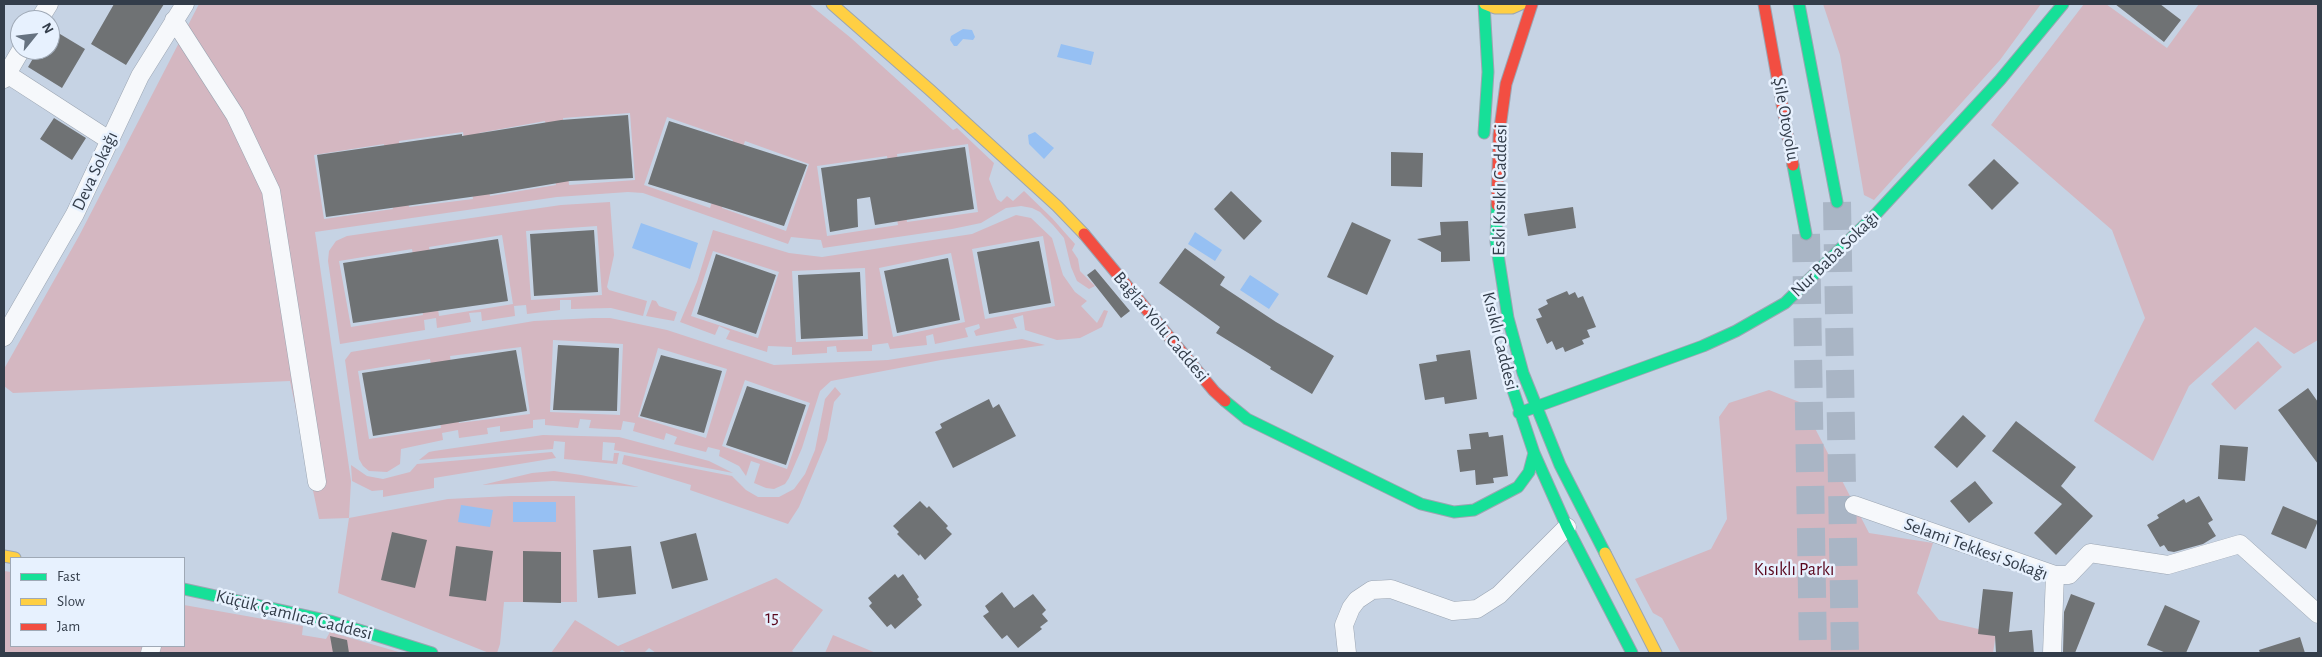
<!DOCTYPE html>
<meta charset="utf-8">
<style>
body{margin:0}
#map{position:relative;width:2322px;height:657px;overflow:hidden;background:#c6d3e4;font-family:"Alegreya Sans",sans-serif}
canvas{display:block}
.frame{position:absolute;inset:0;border:5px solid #333d4a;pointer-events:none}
.legend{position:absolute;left:10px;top:557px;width:175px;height:90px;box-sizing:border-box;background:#e7f1fe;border:1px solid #9fa9b6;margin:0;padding:6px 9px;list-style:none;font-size:15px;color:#333d4a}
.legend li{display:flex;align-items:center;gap:10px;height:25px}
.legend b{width:25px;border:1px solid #9fa9b6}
.north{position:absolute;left:10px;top:10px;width:50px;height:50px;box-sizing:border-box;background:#e7f1fe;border:1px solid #9fa9b6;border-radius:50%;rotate:61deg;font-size:14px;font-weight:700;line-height:20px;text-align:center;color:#333d4a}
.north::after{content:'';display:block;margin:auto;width:18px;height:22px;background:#667280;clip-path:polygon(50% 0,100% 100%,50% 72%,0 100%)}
</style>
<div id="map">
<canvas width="2322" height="657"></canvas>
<div class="frame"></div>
<ul class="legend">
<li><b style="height:6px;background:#16e098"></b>Fast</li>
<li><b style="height:6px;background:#ffcf43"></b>Slow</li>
<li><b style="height:6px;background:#f24e42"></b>Jam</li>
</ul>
<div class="north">N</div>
</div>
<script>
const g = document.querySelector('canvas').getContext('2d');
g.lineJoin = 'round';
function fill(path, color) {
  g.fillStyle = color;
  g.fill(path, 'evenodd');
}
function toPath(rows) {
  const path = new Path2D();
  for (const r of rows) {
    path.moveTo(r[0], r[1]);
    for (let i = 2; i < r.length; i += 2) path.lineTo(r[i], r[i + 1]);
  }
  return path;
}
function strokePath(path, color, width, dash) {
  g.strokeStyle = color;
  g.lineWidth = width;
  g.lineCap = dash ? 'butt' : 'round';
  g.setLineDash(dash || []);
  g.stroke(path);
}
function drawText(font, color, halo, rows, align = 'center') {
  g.font = font + ' "Alegreya Sans",sans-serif';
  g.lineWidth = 5;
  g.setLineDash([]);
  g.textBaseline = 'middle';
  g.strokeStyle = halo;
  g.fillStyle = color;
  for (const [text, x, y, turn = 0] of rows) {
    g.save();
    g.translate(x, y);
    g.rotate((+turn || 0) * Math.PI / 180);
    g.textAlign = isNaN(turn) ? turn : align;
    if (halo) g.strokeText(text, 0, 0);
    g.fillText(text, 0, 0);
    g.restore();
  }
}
const green = toPath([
 [199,4,809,4,851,38,953,130,957,128,994,163,989,179,997,199,1001,202,1007,196,1013,201,1024,191,1052,218,1075,244,1072,250,1078,259,1080,271,1095,286,1089,289,1077,281,1071,267,1064,238,1053,225,1040,212,1032,208,1021,206,1006,208,981,223,952,229,823,248,821,240,791,237,788,244,643,193,628,192,557,197,315,232,351,481,349,518,448,499,510,496,575,496,577,602,504,602,500,644,497,653,489,653,338,593,349,518,319,519,290,381,13,393,4,386,4,369,79,236],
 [630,113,635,180,569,185,563,118],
 [667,117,733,140,710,208,644,185],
 [545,121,556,185,490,196,479,133],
 [463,132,473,199,409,207,399,141],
 [745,141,809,164,786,231,722,208],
 [384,144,393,209,324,219,314,155],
 [968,144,978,212,907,222,897,154],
 [887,156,898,225,827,236,817,166],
 [1823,4,2041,4,2000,60,1874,200,1864,195,1840,55],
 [2084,4,2106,4,2167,48,2199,4,2318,4,2318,340,2294,354,2255,327,2189,386,2153,461,2094,421,2145,318,2112,230,1991,125],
 [610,202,614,255,607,287,609,290,647,301,643,316,611,308,571,309,571,300,560,300,560,310,527,314,526,305,514,306,515,316,482,321,481,312,469,313,471,322,437,328,436,318,424,320,425,330,340,344,328,261,329,251,336,241,347,236,561,205],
 [597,226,602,295,531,300,526,231],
 [502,235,513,304,439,316,429,247],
 [412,249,423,315,351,327,339,261],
 [1016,215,1031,218,1052,238,1063,275,1075,292,1087,301,1081,306,1097,323,1104,310,1108,311,1102,327,1080,338,1057,340,1025,330,1023,315,1013,318,1017,328,976,336,974,331,980,328,979,324,965,328,968,337,935,344,933,334,926,336,927,345,890,349,888,343,872,345,872,351,837,352,836,346,827,347,827,353,792,355,792,347,768,346,767,352,726,339,730,331,719,326,715,335,680,322,697,282,713,230,789,253,822,257,972,234],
 [1043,236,1055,306,985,319,972,249],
 [713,251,779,272,758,338,691,316],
 [951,253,965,322,893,337,879,268],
 [865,268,868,339,796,342,792,271],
 [652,300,656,301,659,306,677,312,674,321,646,316],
 [593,318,610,318,667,330,774,365,888,360,1022,339,1045,345,941,360,831,381,820,391,802,448,789,478,785,484,774,489,766,488,754,483,760,464,751,461,746,476,739,466,719,456,720,450,708,447,706,452,674,444,677,437,666,433,664,440,633,431,635,423,623,421,621,430,589,428,591,420,580,419,578,428,545,425,545,419,533,420,533,428,500,432,500,426,487,428,488,434,459,438,458,430,442,433,443,440,401,449,400,464,387,472,369,471,363,466,359,459,345,360,351,352,534,321],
 [553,340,623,344,620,415,550,412],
 [521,347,530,414,459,423,450,356],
 [658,348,727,369,706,438,638,417],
 [430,359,441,428,369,439,358,371],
 [745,380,810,403,787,469,722,446],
 [2258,341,2282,367,2235,410,2211,384],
 [835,387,841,394,834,402,827,440,799,507,788,524,690,490,691,485,622,464,624,455,732,476,746,490,758,497,779,497,794,489,805,474,815,450,825,399],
 [1769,390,1802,403,1869,533,1933,543,1917,593,1939,620,1996,633,1993,653,1681,653,1662,618,1653,613,1635,579,1711,549,1727,519,1719,417,1729,403],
 [543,435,619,437,709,461,733,473,614,450,615,443,603,442,602,460,613,461,614,453,619,453,617,464,564,459,565,442,554,441,553,449,419,460,429,452,434,451],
 [552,452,556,458,434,478,434,488,383,497,383,490,372,491,352,481,351,465,367,476,383,479,410,472,417,464],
 [554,471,581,475,639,487,553,481,482,485,532,473],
 [4,571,11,572,11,646,184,646,184,605,303,626,302,635,326,639,330,632,402,653,4,653],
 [776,578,823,610,792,651,795,653,656,653,649,648,645,652,648,653,627,653,622,650,618,653,551,653,575,620,618,646],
 [833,635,876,653,825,653]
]);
const water = toPath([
 [963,29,972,30,975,37,973,40,963,39,957,46,954,46,950,40,951,36],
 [1061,44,1094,52,1091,65,1057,57],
 [1035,132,1054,148,1044,159,1029,144,1028,135],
 [641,223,698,243,690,269,632,248],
 [1195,232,1222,250,1215,261,1188,244],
 [1250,275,1279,294,1269,309,1240,290],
 [513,502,556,502,556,522,513,522],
 [461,505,493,510,490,527,458,522]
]);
const building = toPath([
 [114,4,164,4,126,65,91,44],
 [2115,4,2160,4,2181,20,2164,42],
 [50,28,85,49,62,88,28,67,38,50,50,50],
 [628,115,633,178,570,181,492,194,326,217,317,155,462,134,462,136,561,120],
 [54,118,86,138,72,160,40,139],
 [669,121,807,165,784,226,648,184],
 [965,147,974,209,875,225,870,197,857,199,858,227,830,232,821,168],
 [1391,152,1423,153,1422,187,1391,186],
 [1994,159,2019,183,1992,210,1968,185],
 [1231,191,1262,221,1244,240,1214,209],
 [1573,207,1576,228,1528,236,1524,214],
 [1468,221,1470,261,1441,262,1441,252,1417,239,1441,235,1440,222],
 [1352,222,1391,240,1367,295,1327,277],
 [594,230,598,292,534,296,530,234],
 [498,239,508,301,353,323,343,263],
 [1039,241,1051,303,989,314,977,252],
 [1185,248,1225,277,1220,285,1276,322,1334,356,1312,394,1270,369,1271,367,1216,333,1220,327,1159,283],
 [716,254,776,275,756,334,697,314],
 [948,258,960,320,897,333,884,271],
 [1095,269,1130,311,1121,318,1087,275],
 [860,272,863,336,801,339,798,275],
 [1567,291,1569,295,1575,292,1578,298,1583,296,1596,327,1587,330,1590,337,1582,340,1584,344,1565,352,1563,347,1556,350,1552,341,1547,344,1536,319,1542,317,1538,309,1548,304,1546,300],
 [558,345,619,348,617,411,553,410],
 [516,350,527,411,373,436,362,373],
 [1470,350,1477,399,1445,404,1444,397,1425,400,1419,364,1437,361,1436,355],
 [661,355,722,371,704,433,640,416],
 [747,386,806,405,786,465,726,445],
 [2308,388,2318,402,2318,464,2278,410],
 [989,399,993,408,999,404,1016,436,953,468,935,432,942,428,940,424],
 [1963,415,1986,436,1957,468,1934,447],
 [2016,421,2076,467,2061,486,2093,516,2056,555,2034,533,2062,504,1992,451],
 [1488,432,1489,437,1503,435,1508,476,1493,478,1494,483,1476,485,1475,470,1460,472,1457,450,1471,449,1469,434],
 [2220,445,2248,447,2245,481,2218,479],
 [1975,481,1993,503,1969,523,1950,501],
 [2199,496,2213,520,2208,523,2216,536,2203,544,2174,552,2168,551,2164,545,2160,547,2147,525,2159,518,2157,515,2184,499,2186,503],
 [920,501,927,508,929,506,948,526,946,528,952,534,925,560,920,554,919,556,897,534,899,532,893,526],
 [2283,506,2318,521,2306,549,2271,534],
 [392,532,427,540,415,588,381,580],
 [696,533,708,580,672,589,660,542],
 [456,546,493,551,486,601,449,596],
 [631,546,636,594,598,598,593,550],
 [523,551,561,552,561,603,523,602],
 [895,574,898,578,903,574,919,597,917,599,922,605,895,629,891,624,887,627,869,606,872,603,868,598],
 [1983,589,2013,592,2009,632,2032,630,2034,653,1996,653,1995,636,1978,634],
 [1002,592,1014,608,1033,594,1046,610,1042,614,1048,621,1040,627,1042,629,1018,648,1007,635,1002,639,983,616,989,612,985,606],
 [2071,594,2095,603,2075,653,2063,653,2064,612],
 [2165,605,2200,621,2186,653,2166,653,2147,645],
 [330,636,347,640,349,653,333,653],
 [2300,637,2305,653,2260,653,2259,650]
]);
const highwayTunnel = toPath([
 [1837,202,1845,653],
 [1806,234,1813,653]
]);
const street = toPath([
 [39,20,49,4],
 [174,20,235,115,271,191,317,482],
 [4,72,109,140],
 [4,79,21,50],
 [4,337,75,214,140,76,185,4],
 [1854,505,2055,575,2052,653],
 [2055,575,2069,575,2090,553,2168,565,2240,544,2318,614],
 [150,653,152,646],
 [1347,653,1344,625,1351,608,1357,600,1372,590,1391,589,1453,611,1477,609,1499,595,1567,527]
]);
const fast = toPath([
 [1484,4,1488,72,1484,133],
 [1799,4,1837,202],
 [1793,165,1806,234],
 [1497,205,1496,242,1508,318,1523,373,1560,465,1605,553],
 [1513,390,1534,453,1567,527,1632,653],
 [1225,401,1247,419,1421,504,1454,512,1474,510,1518,487,1529,472,1534,453],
 [1519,413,1703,346,1736,331,1785,303,1875,215,2000,80,2063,4],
 [184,589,330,621,432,653]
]);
const slow = toPath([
 [832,4,930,90,1057,206,1084,234],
 [1485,4,1495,8,1512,8,1521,4],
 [1605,553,1656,653],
 [4,556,15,558]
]);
const jam = toPath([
 [1764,4,1793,165],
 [1497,205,1499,135,1506,84,1532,4],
 [1084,234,1214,391,1225,401]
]);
const streetNames = [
 ["Şile Otoyolu",1786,119,80],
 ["Deva Sokağı",95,171,-65],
 ["Eski Kısıklı Caddesi",1500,190,-89],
 ["Nur Baba Sokağı",1835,254,-44],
 ["Bağlar Yolu Caddesi",1161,327,50],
 ["Kısıklı Caddesi",1500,341,76],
 ["Selami Tekkesi Sokağı",1976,549,20],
 ["Küçük Çamlıca Caddesi",294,615,14]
];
const parkNames = [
 ["Kısıklı Parkı",1794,570],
 ["15",772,618]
];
fill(green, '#d4b7c1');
fill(water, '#96c0f3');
fill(building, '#6f7274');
strokePath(highwayTunnel, '#a9b5c5', 28, [28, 14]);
strokePath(street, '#9ba5b2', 19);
strokePath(fast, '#9ba5b2', 13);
strokePath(slow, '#9ba5b2', 13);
strokePath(jam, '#9ba5b2', 13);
strokePath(street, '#f6f8fb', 18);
strokePath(fast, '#16e098', 11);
strokePath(slow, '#ffcf43', 11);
strokePath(jam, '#f24e42', 11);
drawText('18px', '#333d4a', '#e7f1fe', streetNames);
drawText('18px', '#59061c', '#e7f1fe', parkNames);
</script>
